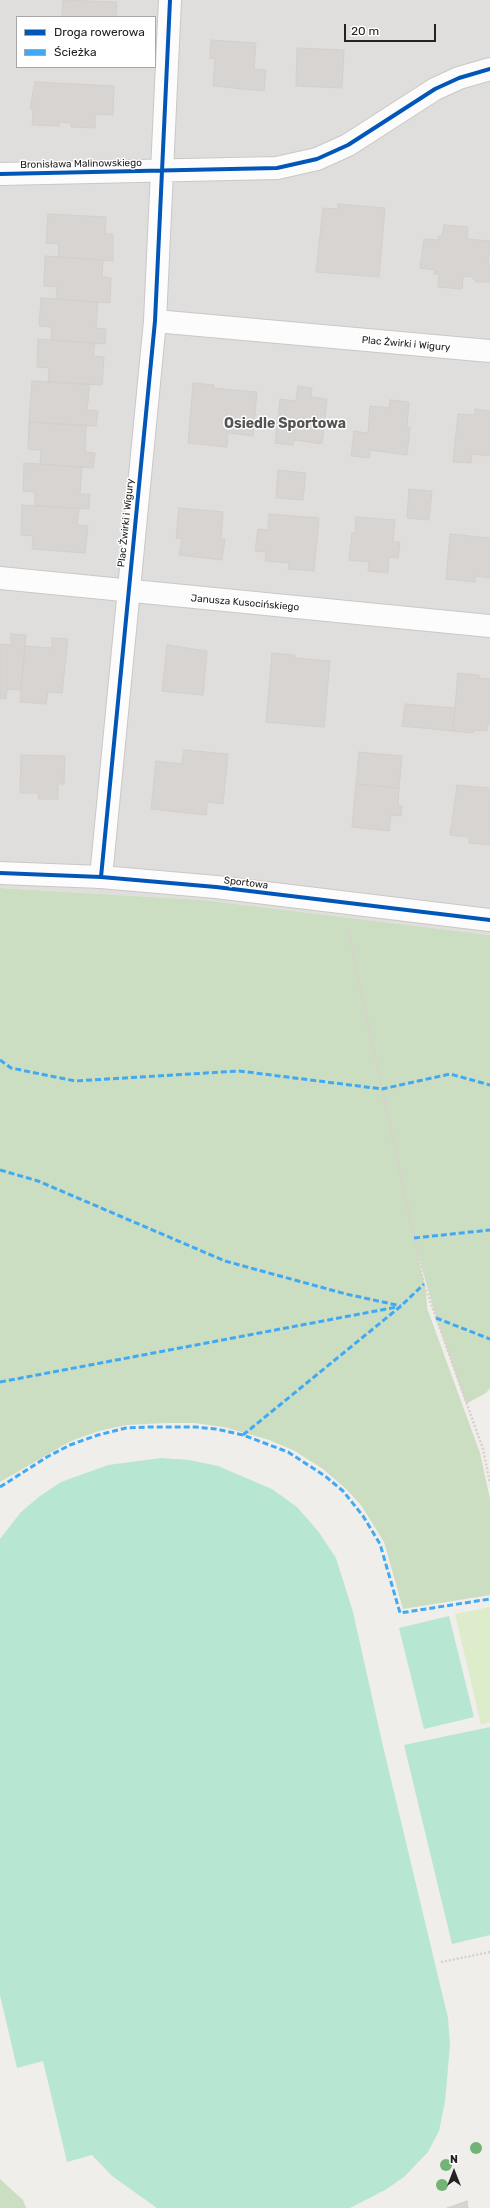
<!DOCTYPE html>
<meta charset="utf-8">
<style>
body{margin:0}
#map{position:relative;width:490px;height:2208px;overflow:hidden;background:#f0eeeb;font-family:Rubik,sans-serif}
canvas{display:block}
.legend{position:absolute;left:16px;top:16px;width:140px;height:52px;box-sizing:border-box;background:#fff;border:1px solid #a7a7a7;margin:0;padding:5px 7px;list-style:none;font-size:12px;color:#222}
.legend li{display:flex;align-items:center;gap:8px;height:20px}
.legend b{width:20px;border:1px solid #a7a7a7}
.north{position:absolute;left:434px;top:2152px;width:40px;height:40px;-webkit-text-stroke:3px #fff;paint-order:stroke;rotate:0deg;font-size:11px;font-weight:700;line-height:16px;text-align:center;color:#222}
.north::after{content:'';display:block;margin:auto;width:14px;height:18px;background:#222;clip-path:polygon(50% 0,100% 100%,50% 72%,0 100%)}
.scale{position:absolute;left:344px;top:24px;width:92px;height:18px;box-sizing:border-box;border:2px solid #222;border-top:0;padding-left:5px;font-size:12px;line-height:14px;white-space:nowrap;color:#222;-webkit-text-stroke:3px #fff;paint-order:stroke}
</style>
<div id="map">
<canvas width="490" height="2208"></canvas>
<ul class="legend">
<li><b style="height:5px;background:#0057b8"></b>Droga rowerowa</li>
<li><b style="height:5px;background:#3fa9f5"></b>Ścieżka</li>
</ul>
<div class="north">N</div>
<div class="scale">20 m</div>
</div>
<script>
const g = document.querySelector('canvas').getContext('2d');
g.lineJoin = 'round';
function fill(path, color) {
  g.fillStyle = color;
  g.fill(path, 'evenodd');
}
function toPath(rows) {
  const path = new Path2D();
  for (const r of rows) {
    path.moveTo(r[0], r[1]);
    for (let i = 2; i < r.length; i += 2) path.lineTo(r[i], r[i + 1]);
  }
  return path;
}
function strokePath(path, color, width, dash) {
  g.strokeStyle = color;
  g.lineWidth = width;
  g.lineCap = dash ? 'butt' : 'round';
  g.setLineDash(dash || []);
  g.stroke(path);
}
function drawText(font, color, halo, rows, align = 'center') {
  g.font = font + ' Rubik,sans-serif';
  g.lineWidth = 3;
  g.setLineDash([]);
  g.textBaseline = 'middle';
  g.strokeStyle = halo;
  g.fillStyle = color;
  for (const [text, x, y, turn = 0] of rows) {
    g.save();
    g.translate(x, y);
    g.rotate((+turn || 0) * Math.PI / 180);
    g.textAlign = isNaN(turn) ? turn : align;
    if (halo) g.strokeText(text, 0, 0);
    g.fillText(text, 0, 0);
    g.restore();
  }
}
const residential = toPath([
 [0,0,490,0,490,935,203,900,0,888],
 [17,17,155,17,155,67,17,67]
]);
const grass = toPath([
 [490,1607,490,1722,481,1725,455,1614]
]);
const forest = toPath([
 [0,888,203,900,490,935,490,1388,486,1393,466,1404,436,1318,417,1251,426,1291,427,1308,480,1453,490,1499,490,1595,403,1609,384,1542,361,1505,345,1488,323,1469,293,1450,269,1440,224,1427,194,1423,165,1423,126,1425,99,1431,71,1441,0,1482],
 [0,2179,23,2200,26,2208,0,2208]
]);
const pitch = toPath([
 [161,1458,189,1460,218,1466,272,1489,297,1507,318,1531,336,1558,353,1612,382,1742,448,2018,450,2045,445,2102,439,2131,428,2152,404,2177,385,2190,350,2208,157,2208,112,2176,92,2155,67,2162,43,2061,17,2068,0,1995,0,1539,21,1512,40,1496,61,1482,108,1465],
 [449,1616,474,1717,424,1729,399,1628],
 [490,1727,490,1935,452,1944,404,1745]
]);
const building = toPath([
 [63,0,117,2,116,17,62,17,63,0],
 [211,40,256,43,254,69,266,70,264,91,213,86,215,59,210,58,211,40],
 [297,48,344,50,342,88,296,86,297,48],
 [35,82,114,86,113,115,95,114,95,128,71,127,71,123,59,122,59,126,32,125,33,111,30,108,35,82],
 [338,204,385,208,379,277,316,272,323,208,338,209,338,204],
 [48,214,106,217,105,234,113,234,113,261,58,257,59,244,46,243,48,214],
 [444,225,468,227,467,239,490,241,488,264,490,265,490,282,476,282,472,277,463,276,462,289,438,287,439,274,434,274,435,270,420,268,424,239,438,240,438,236,442,236,444,225],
 [45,256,103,260,102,277,111,278,110,303,56,299,57,287,44,286,45,256],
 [41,298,98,302,96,328,106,329,105,344,51,340,52,327,39,326,41,298],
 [38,339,95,343,93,356,104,357,102,385,48,382,49,368,37,367,38,339],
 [32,381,90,384,87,410,98,411,96,426,29,422,32,381],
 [193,383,214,385,213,388,257,392,253,436,228,433,227,447,188,443,193,383],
 [298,386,312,388,311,397,327,399,322,444,294,440,293,445,275,443,280,399,296,401,298,386],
 [390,400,409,402,407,427,410,427,407,455,370,450,369,458,351,456,354,431,368,433,370,406,389,408,390,400],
 [475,409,490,411,490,456,472,454,471,463,453,462,458,414,475,415,475,409],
 [29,422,86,426,85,452,95,453,93,468,40,464,41,450,28,449,29,422],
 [24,463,82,467,80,494,90,494,89,509,35,505,35,492,23,491,24,463],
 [278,470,306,473,303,500,276,498,278,470],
 [409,489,432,491,429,520,407,518,409,489],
 [22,505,79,509,77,525,88,526,85,553,32,549,33,536,21,535,22,505],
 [179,508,223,512,221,539,225,539,222,560,179,555,182,539,176,538,179,508],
 [269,514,319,518,314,571,288,569,289,563,265,561,266,552,255,551,258,529,268,530,269,514],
 [356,517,395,520,393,542,400,542,398,558,389,557,388,573,368,571,369,562,349,560,352,533,355,534,356,517],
 [450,534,490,538,490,578,476,576,475,582,446,579,450,534],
 [11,634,26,635,21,690,7,689,6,699,0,698,0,644,11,645,11,634],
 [52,638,68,639,62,693,48,692,46,704,20,702,25,646,52,648,52,638],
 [167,645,207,651,203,695,162,691,167,645],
 [272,653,295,655,295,658,330,661,324,727,266,722,272,653],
 [458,673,479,675,479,678,490,679,490,724,488,724,487,731,474,730,473,733,453,731,458,673],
 [405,704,455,708,453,731,402,726,405,704],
 [184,750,228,754,223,804,207,802,206,815,151,809,156,761,182,764,184,750],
 [359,752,402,756,399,788,356,784,359,752],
 [21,755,65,756,64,784,58,784,58,799,38,799,39,793,20,793,21,755],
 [356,784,399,788,398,805,402,806,401,816,391,815,389,831,352,827,356,784],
 [457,785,489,788,490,845,469,843,469,837,450,835,457,785],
 [467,2201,468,2208,447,2208,467,2201]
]);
const path = toPath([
 [348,930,424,1284,483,1449,490,1483],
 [441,1962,490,1952]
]);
const minor = toPath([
 [0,174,277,168,317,159,348,145,435,89,459,78,490,69],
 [155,321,490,351],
 [0,578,490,626],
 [101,877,155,321,170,0]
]);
const tertiary = toPath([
 [0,873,101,877,216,887,490,920]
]);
const quiet = toPath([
 [0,1060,11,1068,75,1081,239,1071,382,1089,450,1074,490,1085],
 [0,1170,38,1181,225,1261,346,1294,401,1306],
 [414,1238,490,1230],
 [436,1318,490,1339],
 [0,1382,397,1307],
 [243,1435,401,1306,424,1284],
 [0,1487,47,1457,70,1445,98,1435,126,1428,150,1427,195,1427,216,1429,243,1435,288,1452,325,1476,343,1491,363,1516,380,1544,400,1613,490,1599]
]);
const cycleway = toPath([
 [0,174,277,168,317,159,348,145,435,89,459,78,490,69],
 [0,873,101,877,216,887,490,920],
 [101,877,155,321,170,0]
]);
const trees = [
 [476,2148],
 [446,2165],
 [442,2185]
];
const streetNames = [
 ["Bronisława Malinowskiego",81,164,-1],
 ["Plac Żwirki i Wigury",406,344,5],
 ["Plac Żwirki i Wigury",126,523,-84],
 ["Janusza Kusocińskiego",245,603,5],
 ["Sportowa",246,883,7]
];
const districtNames = [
 ["Osiedle Sportowa",285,424]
];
fill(residential, '#dfdedc');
fill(grass, '#ddeccb');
fill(forest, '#cbdec1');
fill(pitch, '#b7e6d2');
fill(building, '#d7d4d2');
strokePath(building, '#d3d0cc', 1);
strokePath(minor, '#c9c8c7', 24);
strokePath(tertiary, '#c9c8c7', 24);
strokePath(path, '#dccecd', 2.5, [2, 2]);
strokePath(minor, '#fdfcfc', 22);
strokePath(tertiary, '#fdfcfc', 22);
strokePath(quiet, '#3fa9f5', 3, [6, 3]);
strokePath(cycleway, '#0057b8', 4);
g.fillStyle = '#73b476';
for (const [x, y] of trees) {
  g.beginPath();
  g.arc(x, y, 6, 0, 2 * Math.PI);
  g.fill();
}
drawText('10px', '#222', '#fff', streetNames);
drawText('bold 14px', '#555', '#fff', districtNames);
</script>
